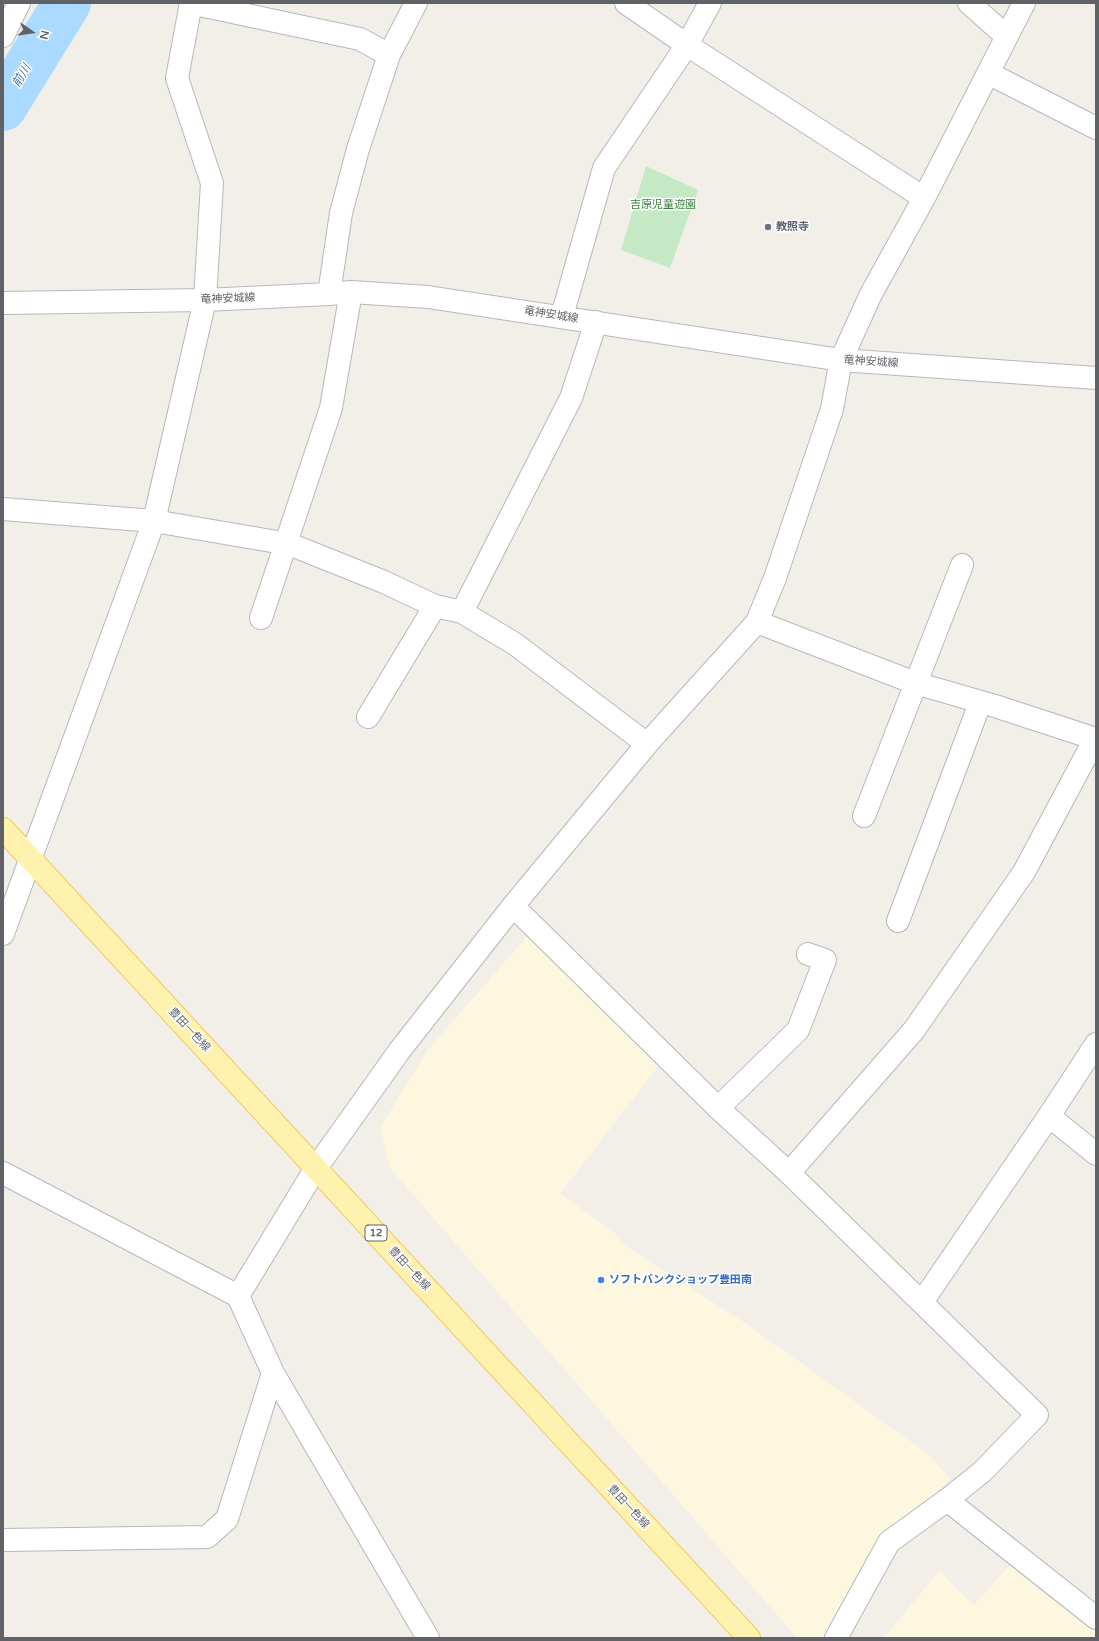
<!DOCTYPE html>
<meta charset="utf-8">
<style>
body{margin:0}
#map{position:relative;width:1099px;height:1641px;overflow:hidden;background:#f1efe8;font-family:"Varela Round",sans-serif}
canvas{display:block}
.frame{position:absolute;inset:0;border:4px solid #5f6368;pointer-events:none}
.north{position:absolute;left:12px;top:12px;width:40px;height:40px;-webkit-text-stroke:3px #fff;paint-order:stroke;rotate:103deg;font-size:11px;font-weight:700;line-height:16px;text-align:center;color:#5f6368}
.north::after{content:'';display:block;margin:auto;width:14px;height:18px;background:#5f6368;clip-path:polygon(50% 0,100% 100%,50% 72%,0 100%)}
</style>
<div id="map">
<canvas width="1099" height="1641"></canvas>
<div class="frame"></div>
<div class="north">N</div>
</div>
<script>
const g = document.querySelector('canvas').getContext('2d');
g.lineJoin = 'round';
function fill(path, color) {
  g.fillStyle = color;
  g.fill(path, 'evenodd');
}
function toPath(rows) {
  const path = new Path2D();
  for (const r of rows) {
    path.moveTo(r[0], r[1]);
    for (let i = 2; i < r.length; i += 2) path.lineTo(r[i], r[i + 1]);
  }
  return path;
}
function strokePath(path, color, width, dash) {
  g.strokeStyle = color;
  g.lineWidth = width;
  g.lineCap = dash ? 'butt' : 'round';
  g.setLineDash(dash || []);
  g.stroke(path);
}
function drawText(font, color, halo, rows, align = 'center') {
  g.font = font + ' "Varela Round","Noto Sans JP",sans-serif';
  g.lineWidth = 3;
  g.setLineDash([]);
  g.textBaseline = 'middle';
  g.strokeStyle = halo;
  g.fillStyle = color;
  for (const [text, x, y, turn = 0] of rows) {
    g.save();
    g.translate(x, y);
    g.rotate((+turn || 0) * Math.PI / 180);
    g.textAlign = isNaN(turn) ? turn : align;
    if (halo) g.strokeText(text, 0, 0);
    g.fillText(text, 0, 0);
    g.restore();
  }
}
const commercial = toPath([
 [538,924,666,1056,560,1194,613,1231,627,1247,745,1323,928,1454,950,1479,889,1542,844,1638,797,1638,390,1168,380,1128,427,1051],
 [1015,1560,1096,1627,1096,1638,884,1638,939,1571,974,1605]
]);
const green = toPath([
 [646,166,698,190,670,268,621,250]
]);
const river = toPath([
 [3,107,67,3]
]);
const minor = toPath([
 [190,3,360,39,389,55],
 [626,3,687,45,924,198],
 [969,3,1006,36],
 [3,36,19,3],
 [988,73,1096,128],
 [329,294,341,213,358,149,389,55,416,3],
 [3,303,205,300,329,294,351,292,428,297,841,360,1096,378],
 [562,316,604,168,687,45,710,3],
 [3,509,154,521,289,544,384,582,435,606,462,612,515,644,647,744],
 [462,612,571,398,596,322],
 [261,618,331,408,351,292],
 [757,622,915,683,995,706,1096,739],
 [368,717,435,606],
 [864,816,962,565],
 [513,906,718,1108,789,1173,1037,1415,983,1471,947,1500,889,1542,836,1638],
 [898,921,980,703],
 [3,934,154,521,205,300,212,183,177,78,191,3],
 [718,1108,798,1030,825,960,808,954],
 [1049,1116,1096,1154],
 [3,1173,238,1296,273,1373,227,1519,207,1537,3,1540],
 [789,1173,914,1030,1024,872,1095,739],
 [238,1296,316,1168,400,1050,513,906,647,744,757,622,775,578,832,409,841,360,871,294,924,198,1024,3],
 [922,1302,1049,1116,1096,1044],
 [273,1373,428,1638],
 [947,1500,1096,1618]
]);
const primary = toPath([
 [3,829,749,1638]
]);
const markers = [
 [768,227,4,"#6b7280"],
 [601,1280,4,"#3f7fe0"]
];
const shields = [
 [376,1233,22]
];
const shieldNames = [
 ["12",376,1233]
];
const parkNames = [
 ["吉原児童遊園",663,205]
];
const worshipNames = [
 ["教照寺",776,227]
];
const streetNames = [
 ["竜神安城線",228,299,-2],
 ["竜神安城線",551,315,9],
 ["竜神安城線",871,362,4],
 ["豊田一色線",189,1030,47],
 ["豊田一色線",409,1269,47],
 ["豊田一色線",628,1507,47]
];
const shopNames = [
 ["ソフトバンクショップ豊田南",609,1280]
];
const waterNames = [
 ["前川",22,76,-59]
];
fill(commercial, '#fef7e0');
fill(green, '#c5e8c5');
strokePath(river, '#aadaff', 48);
strokePath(minor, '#b5b8bc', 24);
strokePath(primary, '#f2c960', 24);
strokePath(minor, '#fff', 22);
strokePath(primary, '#fff2af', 22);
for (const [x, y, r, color] of markers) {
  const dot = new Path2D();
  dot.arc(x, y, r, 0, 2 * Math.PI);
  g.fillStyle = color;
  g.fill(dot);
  strokePath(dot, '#fff', 1.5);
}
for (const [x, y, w] of shields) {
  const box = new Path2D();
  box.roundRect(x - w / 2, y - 8, w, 16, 3);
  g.fillStyle = '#fff';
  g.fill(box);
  strokePath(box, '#5f6368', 1);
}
drawText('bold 10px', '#5f6368', null, shieldNames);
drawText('11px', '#348238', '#fff', parkNames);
drawText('bold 11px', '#5b616d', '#fff', worshipNames, 'left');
drawText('11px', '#5f6368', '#fff', streetNames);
drawText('bold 11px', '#366cbe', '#fff', shopNames, 'left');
drawText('italic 12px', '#4174aa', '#fff', waterNames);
</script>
